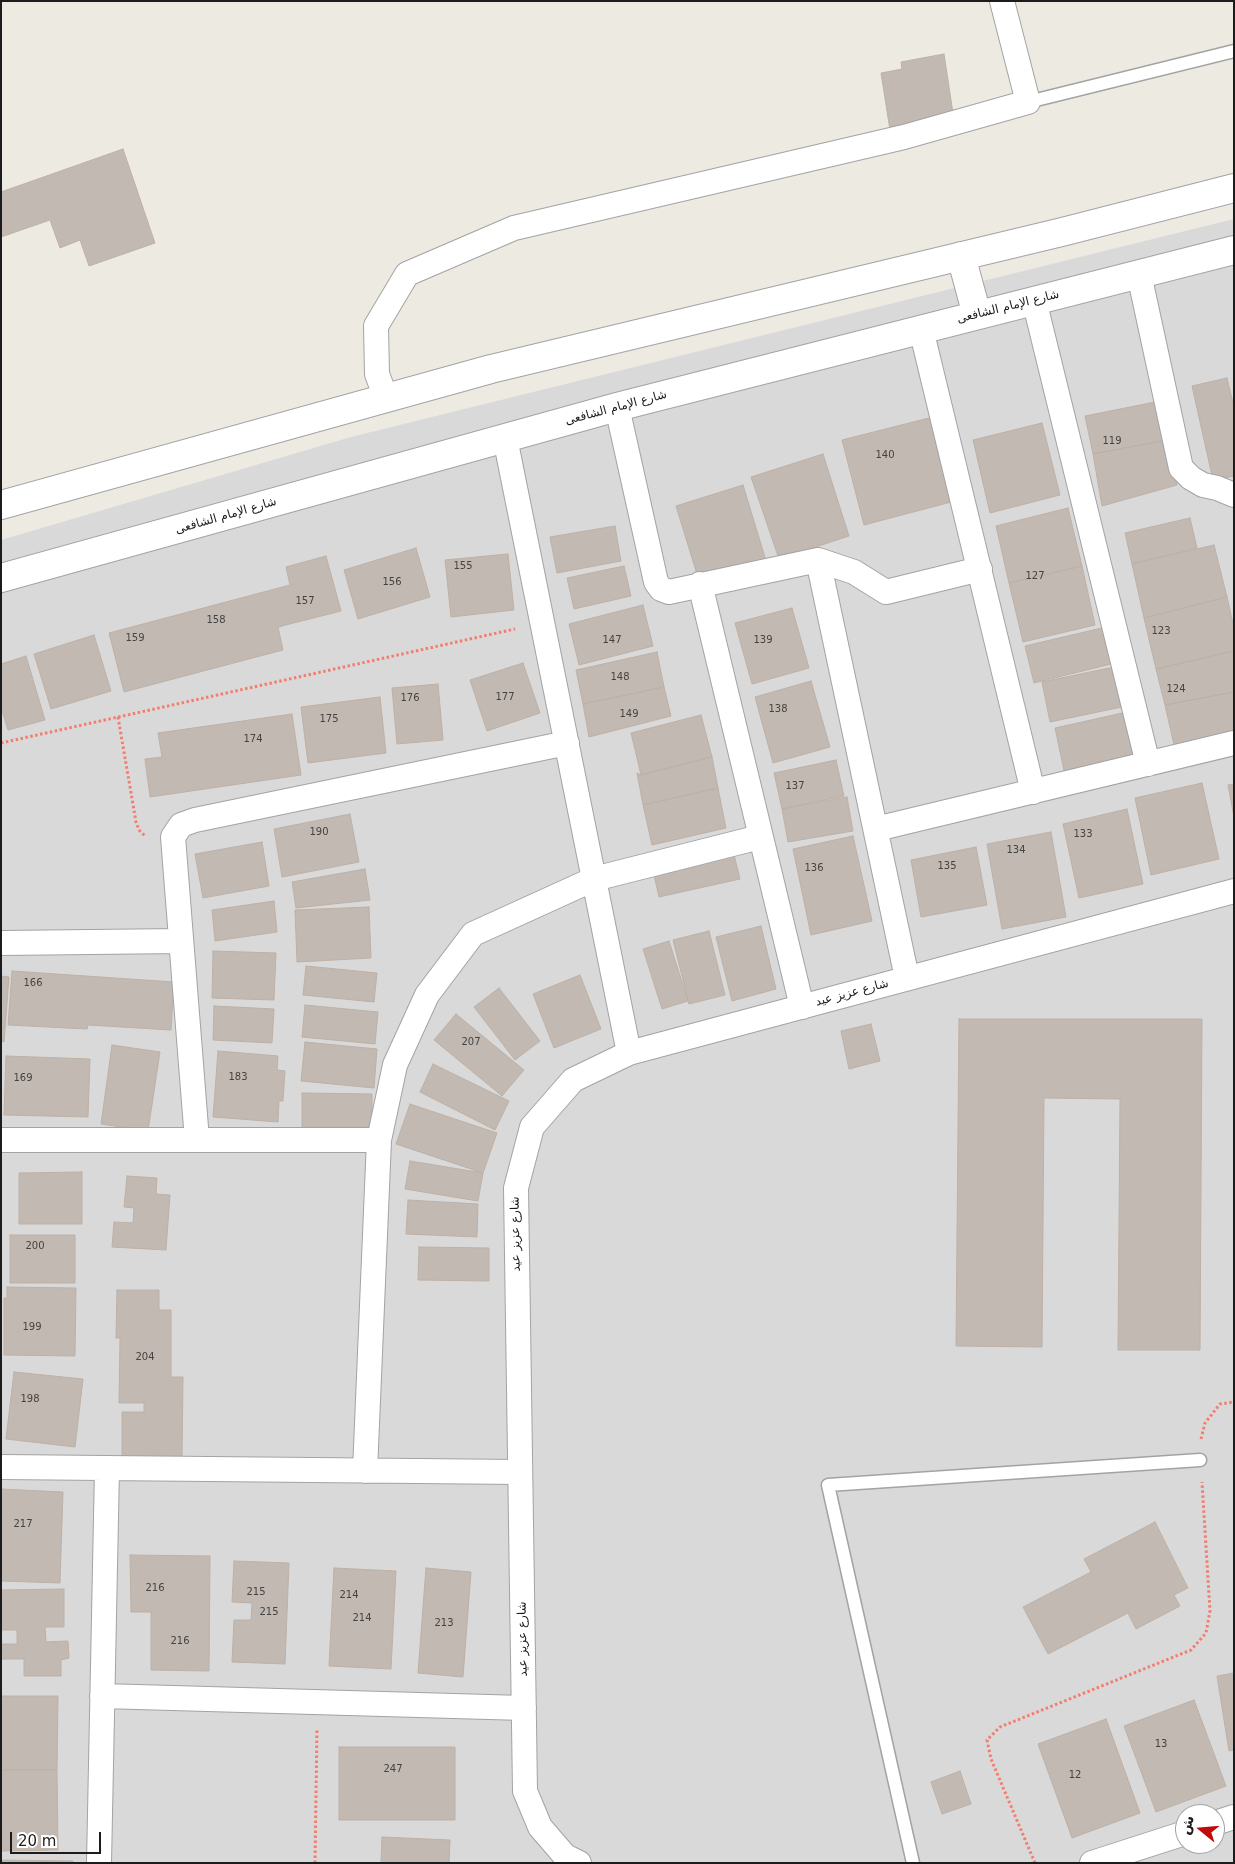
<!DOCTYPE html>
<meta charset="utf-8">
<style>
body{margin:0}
#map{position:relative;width:1235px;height:1864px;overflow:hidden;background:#edeae2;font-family:"DejaVu Sans",Cairo,sans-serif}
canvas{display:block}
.frame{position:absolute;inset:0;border:2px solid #1c1c1c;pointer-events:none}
.north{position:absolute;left:1175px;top:1804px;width:50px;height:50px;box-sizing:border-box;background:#fff;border:1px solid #a4a4a4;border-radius:50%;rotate:287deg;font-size:14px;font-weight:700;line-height:20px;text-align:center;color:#1c1c1c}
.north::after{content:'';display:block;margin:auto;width:18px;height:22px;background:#bf0b09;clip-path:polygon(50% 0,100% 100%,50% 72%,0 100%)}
.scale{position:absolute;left:10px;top:1832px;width:91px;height:22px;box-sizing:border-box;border:2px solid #1c1c1c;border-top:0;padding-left:6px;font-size:15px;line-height:18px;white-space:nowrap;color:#1c1c1c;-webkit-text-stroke:4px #fff;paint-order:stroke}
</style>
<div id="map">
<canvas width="1235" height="1864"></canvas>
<div class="frame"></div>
<div class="north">ش</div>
<div class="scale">20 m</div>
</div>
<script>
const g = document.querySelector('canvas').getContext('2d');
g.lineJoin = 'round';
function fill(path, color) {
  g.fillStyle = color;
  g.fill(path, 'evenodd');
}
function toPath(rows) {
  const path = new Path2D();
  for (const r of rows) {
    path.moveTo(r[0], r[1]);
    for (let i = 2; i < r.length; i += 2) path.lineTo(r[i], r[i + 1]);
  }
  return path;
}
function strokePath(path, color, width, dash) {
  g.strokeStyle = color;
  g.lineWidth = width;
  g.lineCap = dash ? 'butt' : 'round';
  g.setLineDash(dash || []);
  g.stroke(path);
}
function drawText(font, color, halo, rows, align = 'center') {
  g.font = font + ' "DejaVu Sans",Cairo,sans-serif';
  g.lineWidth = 4;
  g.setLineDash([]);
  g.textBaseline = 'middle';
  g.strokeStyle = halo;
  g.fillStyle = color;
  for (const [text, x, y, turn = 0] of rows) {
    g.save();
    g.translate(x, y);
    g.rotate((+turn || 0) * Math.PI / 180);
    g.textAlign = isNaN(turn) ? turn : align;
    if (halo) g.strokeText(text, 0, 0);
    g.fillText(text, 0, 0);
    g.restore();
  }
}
const residential = toPath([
 [1234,219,1234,1863,1,1863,1,540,351,437],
 [1185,1814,1215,1814,1215,1844,1185,1844]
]);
const building = toPath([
 [944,54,954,120,890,130,881,73,902,69,901,62,944,54],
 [123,149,155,243,89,266,80,240,60,248,50,220,1,237,1,192,123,149],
 [1227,378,1234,407,1234,476,1213,480,1192,386,1227,378],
 [1160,401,1167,440,1093,454,1085,416,1160,401],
 [933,417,955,501,864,525,842,440,933,417],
 [1042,423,1060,495,990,513,973,440,1042,423],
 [1167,440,1177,485,1102,506,1093,454,1167,440],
 [823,454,849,536,779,559,751,477,823,454],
 [743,485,767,564,700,584,676,506,743,485],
 [1068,508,1082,566,1009,583,996,526,1068,508],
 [1190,518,1197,548,1132,564,1125,533,1190,518],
 [615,526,621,561,557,573,550,537,615,526],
 [1214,545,1227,597,1144,618,1132,564,1214,545],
 [416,548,430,597,358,619,344,570,416,548],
 [508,554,514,610,451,617,445,560,508,554],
 [326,556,341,611,278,627,283,650,124,692,109,633,290,585,286,567,326,556],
 [624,566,631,596,574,609,567,578,624,566],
 [1082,566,1095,625,1023,642,1009,583,1082,566],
 [1227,597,1234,628,1234,651,1156,669,1144,618,1227,597],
 [643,605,653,646,579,665,569,624,643,605],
 [792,608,809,668,752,684,735,623,792,608],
 [1106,627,1115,663,1034,683,1025,646,1106,627],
 [94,635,111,691,51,709,34,654,94,635],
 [1234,651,1234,692,1165,705,1156,669,1234,651],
 [657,652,664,687,583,704,576,670,657,652],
 [26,656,45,720,8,730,1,707,1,664,26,656],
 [523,663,540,713,487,731,470,680,523,663],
 [1114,667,1122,707,1050,722,1042,682,1114,667],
 [811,681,830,747,773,763,755,697,811,681],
 [438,684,443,740,397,744,392,688,438,684],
 [664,687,671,716,589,737,583,704,664,687],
 [1234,692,1234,734,1174,745,1165,705,1234,692],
 [380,697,386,753,308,763,301,707,380,697],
 [1127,712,1137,759,1065,775,1055,728,1127,712],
 [292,714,301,775,150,797,145,759,162,757,158,733,292,714],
 [701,715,712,757,641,775,631,733,701,715],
 [712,757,718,788,643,805,637,773,641,775,712,757],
 [836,760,844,796,782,809,774,773,836,760],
 [1202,783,1219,859,1151,875,1135,798,1202,783],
 [1234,784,1234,817,1228,785,1234,784],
 [718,788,726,828,652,845,643,805,718,788],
 [847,797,853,831,788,842,782,809,847,797],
 [1127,809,1143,884,1079,898,1063,824,1127,809],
 [350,814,359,862,282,877,274,829,350,814],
 [1051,832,1066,917,1002,929,987,844,1051,832],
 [853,836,872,921,811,935,793,849,853,836],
 [730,838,740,879,659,897,650,857,730,838],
 [262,842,269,886,203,898,195,854,262,842],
 [976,847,987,905,921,917,911,860,976,847],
 [365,869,370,900,296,908,292,882,365,869],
 [274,901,277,932,215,941,212,910,274,901],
 [369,907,371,958,297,962,295,910,369,907],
 [761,926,776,989,732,1001,716,937,761,926],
 [709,931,725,995,689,1004,673,940,709,931],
 [669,941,688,1001,662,1009,643,949,669,941],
 [213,951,276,953,274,1000,212,998,213,951],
 [306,966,377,973,374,1002,303,995,306,966],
 [12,971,174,982,171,1030,88,1025,87,1029,8,1025,12,971],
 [580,975,601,1029,554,1048,533,994,580,975],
 [1,976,9,977,4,1042,1,1041,1,976],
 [499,988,540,1041,515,1060,474,1007,499,988],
 [305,1005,378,1012,375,1044,302,1037,305,1005],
 [214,1006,274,1009,272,1043,213,1040,214,1006],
 [456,1014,524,1070,502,1096,434,1040,456,1014],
 [959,1019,1202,1019,1200,1350,1118,1350,1120,1099,1044,1098,1042,1347,956,1346,959,1019],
 [871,1024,880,1061,849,1069,841,1031,871,1024],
 [305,1042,377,1049,374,1088,301,1081,305,1042],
 [112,1045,160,1052,148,1131,101,1124,112,1045],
 [218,1051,278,1056,277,1070,285,1071,283,1101,279,1101,278,1122,213,1117,218,1051],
 [6,1056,90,1059,88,1117,4,1115,6,1056],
 [433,1064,509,1101,495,1130,420,1092,433,1064],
 [302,1093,372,1094,372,1127,302,1127,302,1093],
 [410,1104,497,1133,483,1173,396,1144,410,1104],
 [410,1161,483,1173,478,1201,405,1189,410,1161],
 [82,1172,82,1224,19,1224,19,1173,82,1172],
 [127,1176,157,1178,156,1194,170,1195,166,1250,112,1247,114,1222,133,1223,134,1208,124,1207,127,1176],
 [408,1200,478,1204,477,1237,406,1234,408,1200],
 [10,1235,75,1235,75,1283,10,1283,10,1235],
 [419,1247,489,1248,489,1281,418,1280,419,1247],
 [7,1287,76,1288,75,1356,4,1355,4,1298,7,1298,7,1287],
 [117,1290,159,1290,159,1310,171,1310,171,1377,183,1377,182,1457,122,1458,122,1412,144,1412,144,1403,119,1403,120,1338,116,1338,117,1290],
 [14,1372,83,1379,75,1447,6,1439,14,1372],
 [1,1489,63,1492,60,1583,1,1581,1,1489],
 [1155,1522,1188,1588,1174,1595,1180,1606,1136,1629,1128,1613,1048,1654,1023,1607,1091,1572,1084,1559,1155,1522],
 [130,1555,210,1556,209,1671,151,1670,151,1612,131,1612,130,1555],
 [234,1561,289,1563,285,1664,232,1662,234,1620,251,1620,252,1603,232,1602,234,1561],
 [334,1568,396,1571,391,1669,329,1666,334,1568],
 [426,1568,471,1572,463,1677,418,1673,426,1568],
 [64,1589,64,1627,45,1627,46,1642,68,1641,69,1658,61,1660,61,1676,24,1676,24,1659,1,1659,1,1644,17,1644,17,1630,1,1630,1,1590,64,1589],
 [1234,1673,1234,1750,1229,1751,1217,1676,1234,1673],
 [1,1696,58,1696,57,1770,1,1770,1,1696],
 [1194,1700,1226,1786,1156,1812,1124,1726,1194,1700],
 [1106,1719,1140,1813,1072,1838,1038,1744,1106,1719],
 [339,1747,455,1747,455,1820,339,1820,339,1747],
 [1,1770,57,1770,58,1850,1,1851,1,1770],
 [960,1771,971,1804,942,1814,931,1782,960,1771],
 [382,1837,450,1840,449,1863,381,1863,382,1837],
 [1,1860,73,1861,73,1863,1,1863,1,1860]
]);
const path = toPath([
 [118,717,136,822,139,830,146,837],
 [1,743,515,629],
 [1201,1439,1205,1423,1220,1404,1234,1402],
 [315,1863,317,1728],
 [1035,1863,991,1759,987,1740,1000,1727,1191,1650,1206,1633,1210,1611,1202,1482]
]);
const service = toPath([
 [1028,102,1234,51],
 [913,1863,828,1485,1200,1460]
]);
const minor = toPath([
 [1139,274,1181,468,1191,478,1203,485,1217,488,1234,495],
 [1034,300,1148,764],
 [921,329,1033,792],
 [386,398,377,374,376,326,407,274,514,228,904,137,1028,102,1002,1],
 [617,407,656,582,661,589,669,592,818,560,854,572,886,592,980,569],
 [505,438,629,1053],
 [818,560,907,978],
 [700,584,802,1007],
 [876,829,1234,743],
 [1,943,181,941],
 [1,1140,379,1140],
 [197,1140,173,837,181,825,195,820,567,743],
 [1,1467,520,1472],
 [365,1471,379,1140,395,1065,427,995,473,934,594,879,760,837],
 [102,1696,524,1708],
 [1215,1823,1234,1817],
 [99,1863,107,1468],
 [579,1863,565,1856,540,1827,525,1791,516,1188,532,1127,573,1080,629,1053,1234,891],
 [1092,1863,1185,1833]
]);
const tertiary = toPath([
 [961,256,977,315],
 [1,505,491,369,1062,232,1234,188],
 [1,578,617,407,1234,250]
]);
const numberNames = [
 ["119",1112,441],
 ["140",885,455],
 ["155",463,566],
 ["127",1035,576],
 ["156",392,582],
 ["157",305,601],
 ["158",216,620],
 ["123",1161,631],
 ["159",135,638],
 ["147",612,640],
 ["139",763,640],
 ["148",620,677],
 ["124",1176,689],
 ["177",505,697],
 ["176",410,698],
 ["138",778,709],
 ["149",629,714],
 ["175",329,719],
 ["174",253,739],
 ["137",795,786],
 ["190",319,832],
 ["133",1083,834],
 ["134",1016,850],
 ["135",947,866],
 ["136",814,868],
 ["166",33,983],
 ["207",471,1042],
 ["183",238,1077],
 ["169",23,1078],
 ["200",35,1246],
 ["199",32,1327],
 ["204",145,1357],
 ["198",30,1399],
 ["217",23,1524],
 ["216",155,1588],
 ["215",256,1592],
 ["214",349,1595],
 ["215",269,1612],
 ["214",362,1618],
 ["213",444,1623],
 ["216",180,1641],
 ["13",1161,1744],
 ["247",393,1769],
 ["12",1075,1775]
];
const streetNames = [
 ["شارع الإمام الشافعى",1008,307,-14],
 ["شارع الإمام الشافعى",616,408,-15],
 ["شارع الإمام الشافعى",226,516,-16],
 ["شارع عزيز عيد",852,993,-15],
 ["شارع عزيز عيد",516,1234,-91],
 ["شارع عزيز عيد",523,1639,-91]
];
fill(residential, '#dad9d9');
fill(building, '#c1b9b2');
strokePath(building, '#beb1a6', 1);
strokePath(service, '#a3a3a3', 15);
strokePath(minor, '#a3a3a3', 26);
strokePath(tertiary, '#a3a3a3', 30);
strokePath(path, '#f37d6e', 3, [2.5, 2.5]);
strokePath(service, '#fff', 12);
strokePath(minor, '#fff', 24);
strokePath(tertiary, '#fff', 28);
drawText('10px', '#454342', null, numberNames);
drawText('12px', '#1c1c1c', '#fff', streetNames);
</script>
